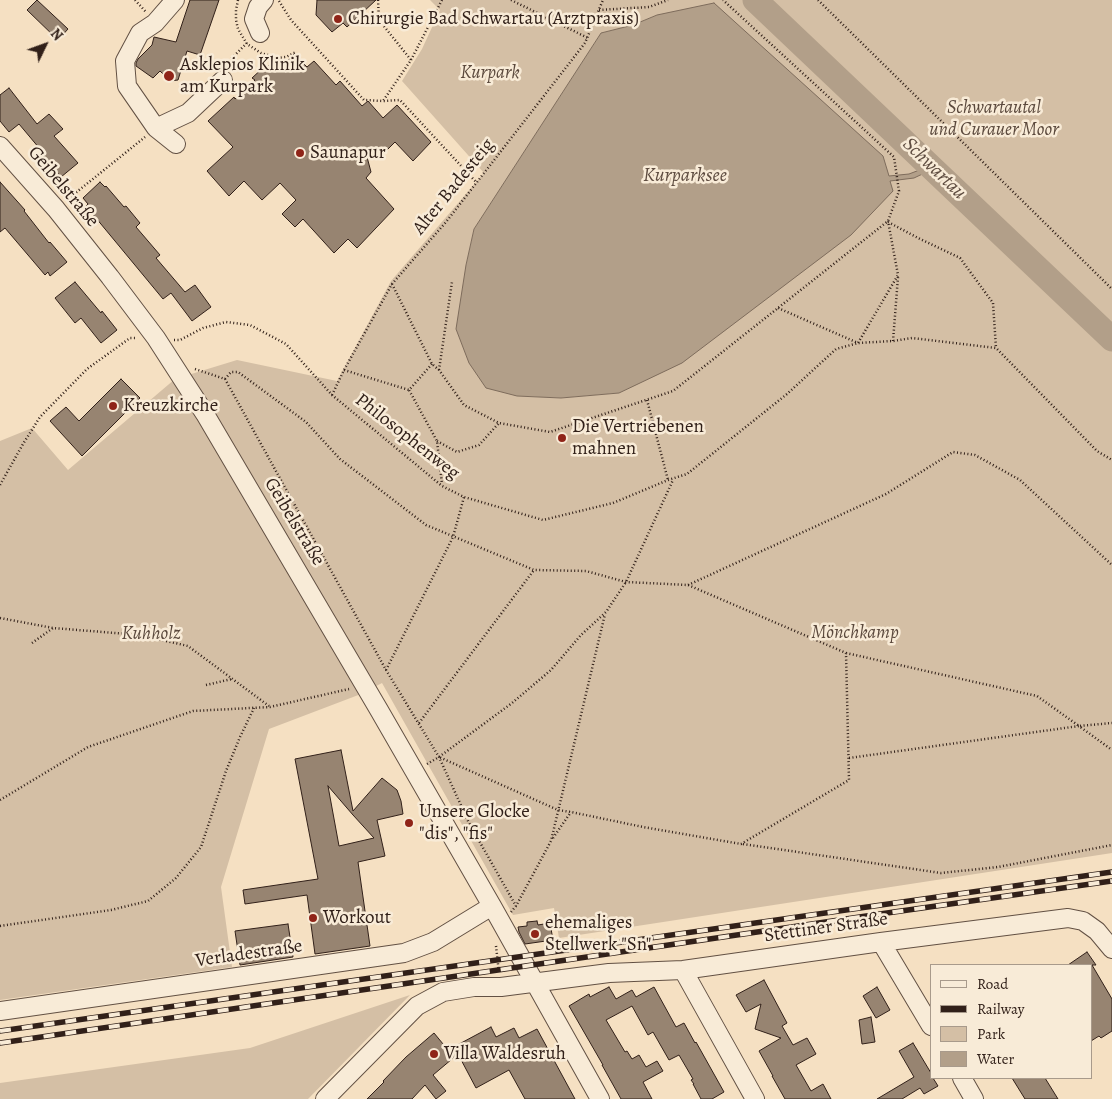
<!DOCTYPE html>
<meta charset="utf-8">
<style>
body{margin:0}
#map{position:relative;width:1112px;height:1099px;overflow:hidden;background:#f5e0c2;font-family:Alegreya,serif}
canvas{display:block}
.legend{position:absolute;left:930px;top:964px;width:162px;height:115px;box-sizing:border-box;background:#f8ebd7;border:1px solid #a89a8b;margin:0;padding:6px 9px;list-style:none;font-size:15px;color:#312019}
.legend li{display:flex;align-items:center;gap:10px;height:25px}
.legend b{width:25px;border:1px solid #a89a8b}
.north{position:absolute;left:20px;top:20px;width:50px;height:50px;-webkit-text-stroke:4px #f8ebd7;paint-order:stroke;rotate:48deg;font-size:14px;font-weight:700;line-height:20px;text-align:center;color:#312019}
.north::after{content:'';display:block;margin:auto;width:18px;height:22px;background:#312019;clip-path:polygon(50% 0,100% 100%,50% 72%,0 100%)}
</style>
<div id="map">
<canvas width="1112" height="1099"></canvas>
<ul class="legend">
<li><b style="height:6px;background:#f8ebd7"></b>Road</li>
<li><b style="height:6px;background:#312019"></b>Railway</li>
<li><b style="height:14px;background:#d4bfa5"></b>Park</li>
<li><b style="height:14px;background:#b29f89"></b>Water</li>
</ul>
<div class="north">N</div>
</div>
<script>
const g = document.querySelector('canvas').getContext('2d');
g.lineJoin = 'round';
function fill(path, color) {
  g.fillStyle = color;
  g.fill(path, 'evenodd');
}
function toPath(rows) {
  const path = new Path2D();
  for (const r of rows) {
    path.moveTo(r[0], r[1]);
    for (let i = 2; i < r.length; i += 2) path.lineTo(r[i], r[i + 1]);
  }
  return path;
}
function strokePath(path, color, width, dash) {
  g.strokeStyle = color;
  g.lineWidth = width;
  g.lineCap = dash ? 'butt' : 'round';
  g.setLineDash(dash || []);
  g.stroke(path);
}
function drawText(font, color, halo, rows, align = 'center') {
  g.font = font + ' Alegreya,serif';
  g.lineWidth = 5;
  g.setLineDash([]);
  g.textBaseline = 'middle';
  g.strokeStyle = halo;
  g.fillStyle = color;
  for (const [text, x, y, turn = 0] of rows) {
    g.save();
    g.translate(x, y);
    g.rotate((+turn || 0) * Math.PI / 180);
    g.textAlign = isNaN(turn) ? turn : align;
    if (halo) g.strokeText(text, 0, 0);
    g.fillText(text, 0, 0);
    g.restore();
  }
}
const green = toPath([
 [430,0,1112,0,1112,853,559,938,554,908,513,915,382,683,361,694,269,729,221,887,232,967,0,1000,0,441,32,428,68,470,175,379,237,360,337,381,391,281,484,173,402,81,422,49,440,10],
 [657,15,619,393,561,398,517,396,466,265,474,229,601,33,633,25],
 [410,995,308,1099,0,1099,0,1083,250,1048]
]);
const water = toPath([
 [714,3,883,156,889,176,909,174,930,166,933,169,914,178,890,181,893,191,851,235,682,363,619,393,561,398,517,396,486,388,469,363,456,329,466,265,474,229,601,33,633,25,657,15,714,3]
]);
const river = toPath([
 [755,0,1112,339]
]);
const building = toPath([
 [37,0,68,29,58,40,27,10,37,0],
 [190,0,219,0,200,55,187,51,178,80,170,81,160,71,153,78,136,66,136,63,138,59,152,45,154,37,176,42,190,0],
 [317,0,376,0,347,27,343,23,332,32,316,15,317,0],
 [294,54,307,67,314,61,336,85,340,81,362,106,368,101,383,118,397,105,431,142,413,161,395,142,385,152,378,151,367,157,371,172,366,178,394,209,357,248,348,239,334,253,303,219,295,227,282,214,296,200,280,183,262,200,244,181,229,196,207,171,233,147,208,121,234,97,235,99,255,80,252,78,265,66,266,68,275,60,281,67,294,54],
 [9,88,37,124,49,114,63,129,54,136,78,163,61,177,43,156,45,155,19,124,9,132,0,121,0,95,9,88],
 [0,182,25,210,24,211,49,243,50,242,67,262,50,276,48,272,45,275,5,228,0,232,0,182],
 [100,182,105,187,106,186,124,207,126,206,140,223,136,227,160,255,156,258,185,292,195,285,211,307,192,321,171,293,163,299,86,206,88,204,83,198,100,182],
 [75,282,101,313,102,311,117,330,101,343,81,318,75,323,55,298,75,282],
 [121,379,140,398,82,456,50,421,66,407,79,421,121,379],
 [341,750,353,811,382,778,397,790,401,801,403,814,377,820,385,856,358,862,370,946,315,954,307,895,245,904,243,890,318,879,295,759,341,750],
 [328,786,353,815,374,838,339,846,328,786],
 [537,921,538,925,550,923,553,940,525,944,519,932,518,927,527,926,527,922,537,921],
 [288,924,293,957,240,965,235,931,288,924],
 [1087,952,1096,965,1092,965,1112,999,1112,1031,1101,1038,1099,1036,1091,1041,1091,965,1068,965,1087,952],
 [764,980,787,1023,782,1026,793,1045,807,1038,816,1054,796,1065,811,1091,823,1084,831,1099,785,1099,772,1076,773,1076,759,1051,781,1038,755,1029,761,1004,746,1012,736,995,764,980],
 [609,987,616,999,632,990,636,997,654,987,676,1027,684,1023,695,1043,696,1042,724,1092,712,1099,701,1099,693,1084,694,1084,691,1080,693,1079,679,1055,669,1060,653,1032,648,1035,632,1006,606,1020,625,1052,627,1051,632,1059,639,1055,646,1067,657,1061,663,1071,643,1082,652,1099,621,1099,602,1065,603,1065,569,1006,589,994,590,997,609,987],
 [877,987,890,1010,876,1018,863,996,877,987],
 [871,1017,875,1042,862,1044,859,1020,871,1017],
 [491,1027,496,1037,514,1028,519,1038,537,1029,575,1099,525,1099,509,1070,476,1088,458,1054,433,1075,446,1091,436,1099,425,1085,412,1099,367,1099,384,1082,383,1081,406,1057,434,1033,448,1050,491,1027],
 [913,1043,931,1073,931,1078,933,1078,938,1086,924,1094,920,1088,902,1099,877,1099,914,1077,899,1051,913,1043],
 [1012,1078,1045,1078,1058,1099,1025,1099,1012,1078]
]);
const path = toPath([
 [135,0,146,12],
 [238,0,236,10,236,20,238,29,247,44,261,53,278,58,286,57,296,52],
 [378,0,379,20,411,60,383,101],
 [511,0,588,38],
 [818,0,1112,289],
 [279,1,291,20,364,100,383,101,400,100,476,182],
 [599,10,649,7,668,0],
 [411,60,442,0],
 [224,66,247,43],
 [68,199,145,137],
 [888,222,920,239,960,258,993,303,996,348],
 [392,284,432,364,439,370,464,405,499,423,550,432,673,391,888,221,899,191,894,157,723,0],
 [778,308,858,343,898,275,888,221],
 [174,340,180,340,203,328,226,322,250,325,286,344,332,395,442,486,464,497,543,520,613,503,668,480,687,474,787,394,836,349,858,343,893,341,912,338,996,348,1097,451,1112,460],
 [893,341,898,277],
 [432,364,409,390,437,441,442,484],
 [195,369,225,379,386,670,439,757,469,823,516,906],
 [344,370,409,390],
 [439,370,452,282],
 [225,379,231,372,238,372,306,422,340,459,426,525,534,570,586,571,626,582,688,585,846,653,849,780,741,844,643,827,571,812,558,810,439,757],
 [332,395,344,370,392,284,446,222,585,43,603,0],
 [647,400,668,480],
 [437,441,457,452,479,445,499,423],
 [0,485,23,444,40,417,87,369,130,338,136,338],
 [688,585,886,494,953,452,975,455,1020,480,1112,565],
 [0,618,53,628,140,635,188,646,269,706],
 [32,643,53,628],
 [846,653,1037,696,1079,726,1112,723],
 [386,670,453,537,464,497],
 [206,685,232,679],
 [419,723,534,570],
 [849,758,1079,726,1112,750],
 [427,764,439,757,512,703,551,670,581,635,606,612,626,582,673,480],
 [0,800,88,747,193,711,270,707,349,689],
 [553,838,571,812],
 [743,844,941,873,998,867,1112,845],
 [511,912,516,906,551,841,605,614],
 [0,926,111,910,148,901,176,878,201,847,226,771,240,737,254,708],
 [496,946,499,973]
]);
const minor = toPath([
 [175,0,155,23,140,33,125,61,127,86,156,128,188,113,223,80],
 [260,33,254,19,258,7,264,0],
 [156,128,176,144],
 [0,146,56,209,110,277,156,338,205,414,379,710,492,906,600,1099],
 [881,942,931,1026],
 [683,970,755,1099],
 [0,1011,404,953,433,942,492,906],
 [962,1078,974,1099],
 [325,1099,417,1006,443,992,474,987,501,987,609,973,683,970,881,942,1068,918,1083,921,1097,931,1112,949]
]);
const rail = toPath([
 [0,1031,1112,872],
 [0,1043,880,914,1112,881]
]);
const markers = [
 [338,19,5,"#8f2418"],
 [169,76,6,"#8f2418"],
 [300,153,5,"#8f2418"],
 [113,406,5,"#8f2418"],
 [562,438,5,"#8f2418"],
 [409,823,5,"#8f2418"],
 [313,918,5,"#8f2418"],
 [535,934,5,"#8f2418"],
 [434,1054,5,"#8f2418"]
];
const poiNames = [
 ["Chirurgie Bad Schwartau (Arztpraxis)",348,19],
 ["Asklepios Klinik",180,65],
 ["am Kurpark",180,87],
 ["Saunapur",310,153],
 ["Kreuzkirche",123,406],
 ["Die Vertriebenen",572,427],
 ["mahnen",572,449],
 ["Unsere Glocke",419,812],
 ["\"dis\", \"fis\"",419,834],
 ["Workout",323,918],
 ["ehemaliges",545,923],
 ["Stellwerk \"Sn\"",545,945],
 ["Villa Waldesruh",444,1054]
];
const parkNames = [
 ["Kurpark",490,73],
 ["Schwartautal",994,108],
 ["und Curauer Moor",994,130],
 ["Mönchkamp",855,633],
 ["Kuhholz",151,634]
];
const streetNames = [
 ["Geibelstraße",63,187,50],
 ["Alter Badesteig",454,187,-51],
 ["Philosophenweg",407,437,38],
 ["Geibelstraße",294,522,59],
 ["Stettiner Straße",826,928,-8],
 ["Verladestraße",249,954,-8]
];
const waterNames = [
 ["Schwartau",934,169,44],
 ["Kurparksee",685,176]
];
fill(green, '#d4bfa5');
fill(water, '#b29f89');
strokePath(water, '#7e6c5c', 1);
strokePath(river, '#b29f89', 25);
fill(building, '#978471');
strokePath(building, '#312019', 1);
strokePath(minor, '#625043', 20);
strokePath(path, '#312019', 2.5, [1, 2.5]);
strokePath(minor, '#f8ebd7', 18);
strokePath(rail, '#312019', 5.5);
strokePath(rail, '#f8ebd7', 4, [11]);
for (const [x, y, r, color] of markers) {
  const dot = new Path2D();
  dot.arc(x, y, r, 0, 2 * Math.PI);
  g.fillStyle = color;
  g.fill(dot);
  strokePath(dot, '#f8ebd7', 2);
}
drawText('19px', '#312019', '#f8ebd7', poiNames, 'left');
drawText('italic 19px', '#5a483c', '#f8ebd7', parkNames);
drawText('19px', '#312019', '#f8ebd7', streetNames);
drawText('italic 20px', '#5e4c40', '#f8ebd7', waterNames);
</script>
